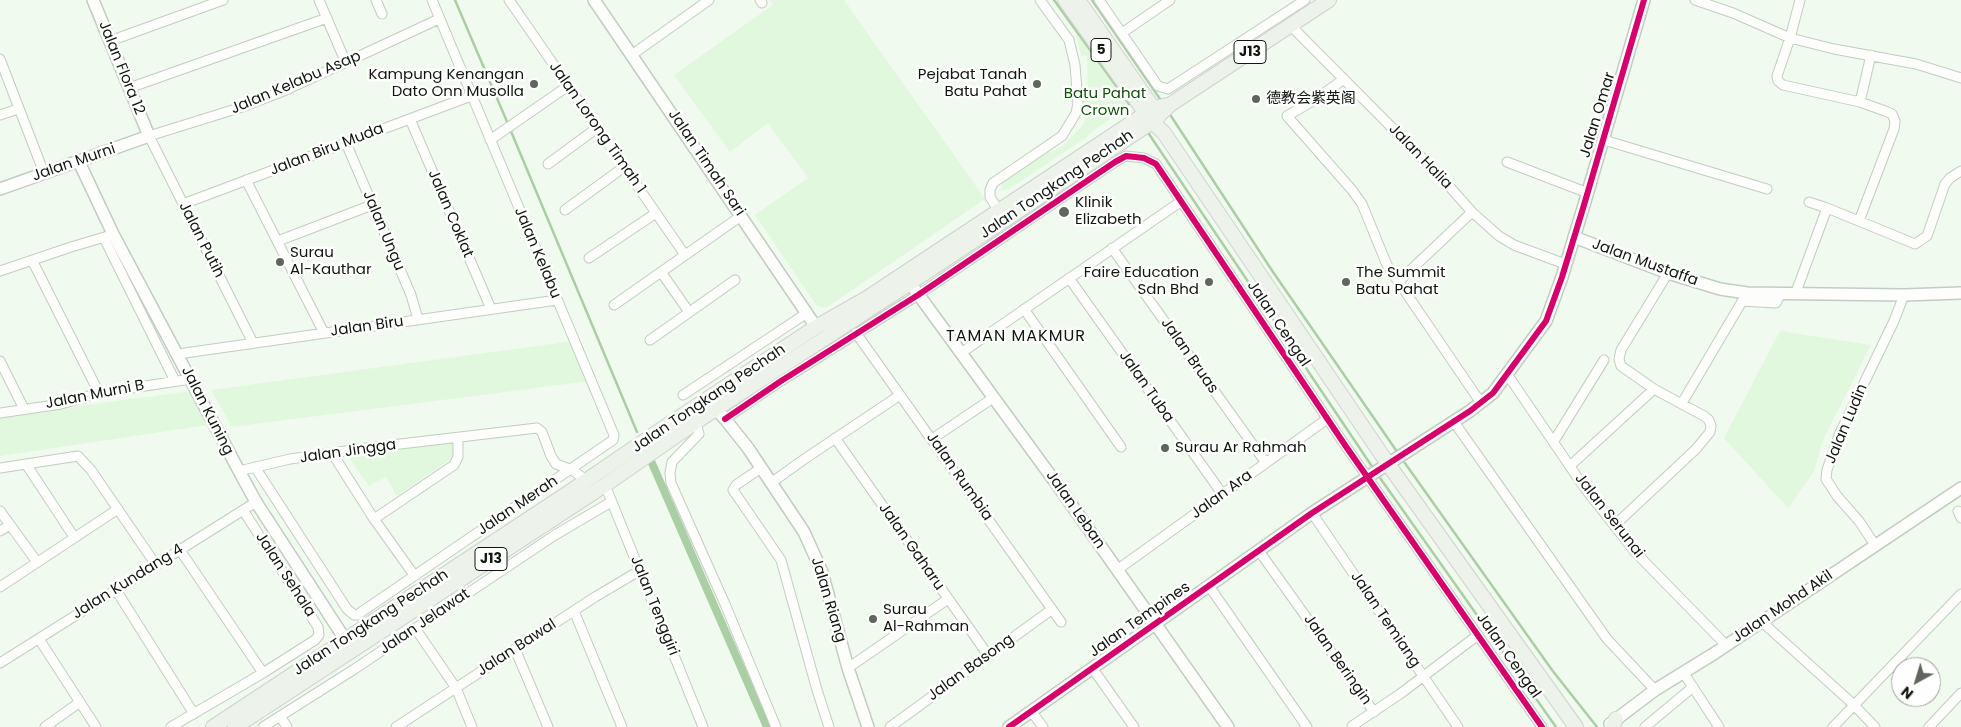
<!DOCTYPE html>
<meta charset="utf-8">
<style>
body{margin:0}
#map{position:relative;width:1961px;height:727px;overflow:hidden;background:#f0faee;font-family:Poppins,sans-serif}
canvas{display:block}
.north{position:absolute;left:1891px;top:657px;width:50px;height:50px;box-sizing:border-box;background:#fff;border:1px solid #9fa29f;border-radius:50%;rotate:219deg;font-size:14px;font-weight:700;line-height:20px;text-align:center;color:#10170f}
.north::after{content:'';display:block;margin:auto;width:18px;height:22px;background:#5e665d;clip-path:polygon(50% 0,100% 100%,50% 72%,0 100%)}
</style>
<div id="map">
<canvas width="1961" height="727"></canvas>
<div class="north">N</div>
</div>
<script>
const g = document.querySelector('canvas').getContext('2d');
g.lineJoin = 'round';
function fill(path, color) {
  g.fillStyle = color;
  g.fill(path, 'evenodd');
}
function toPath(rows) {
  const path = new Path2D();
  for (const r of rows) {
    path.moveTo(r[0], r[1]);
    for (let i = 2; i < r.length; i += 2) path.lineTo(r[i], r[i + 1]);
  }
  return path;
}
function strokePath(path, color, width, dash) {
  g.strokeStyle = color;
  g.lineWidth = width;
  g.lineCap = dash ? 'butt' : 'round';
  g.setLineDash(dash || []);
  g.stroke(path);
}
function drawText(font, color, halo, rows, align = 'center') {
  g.font = font + ' Poppins,"Noto Sans SC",sans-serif';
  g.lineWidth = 5;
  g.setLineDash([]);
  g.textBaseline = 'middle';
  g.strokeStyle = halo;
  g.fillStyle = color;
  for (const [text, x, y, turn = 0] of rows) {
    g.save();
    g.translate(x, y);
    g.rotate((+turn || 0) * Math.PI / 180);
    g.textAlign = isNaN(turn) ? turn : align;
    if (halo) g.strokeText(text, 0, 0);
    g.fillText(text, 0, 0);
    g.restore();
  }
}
const green = toPath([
 [770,0,844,0,985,199,826,308,817,306,755,215,808,178,768,123,730,152,674,75,773,5],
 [1076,33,1127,105,1121,112,1091,132,1087,137,1009,189,1001,191,1002,181,1047,148,1051,153,1065,144,1083,125,1086,116,1081,113,1081,101,1088,99,1087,56,1081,56],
 [1780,331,1871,345,1823,440,1814,471,1788,508,1724,438],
 [574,341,590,381,232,427,211,390],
 [191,391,208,425,0,456,0,417],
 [452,440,458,454,397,496,386,477,369,486,348,456]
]);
const stream = toPath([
 [455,0,508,124],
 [1054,0,1129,104],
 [1092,0,1160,99],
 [1169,113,1273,272,1398,453],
 [510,129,637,432],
 [1147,131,1373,468],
 [1402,459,1552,670,1597,727],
 [1378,475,1556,727]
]);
const canal = toPath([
 [648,454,767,727]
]);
const minor = toPath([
 [319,0,346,63],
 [376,0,382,14],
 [509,0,685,255],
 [760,0,762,3],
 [1099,0,1158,86,1168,89,1305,0],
 [1695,0,1733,13,1790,38,1834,49,1916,64,1961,78],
 [1800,0,1790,38,1777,76,1778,81,1783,85,1860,102,1885,111,1892,114,1895,121,1894,129,1859,221],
 [1291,26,1440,176,1472,212,1499,236,1514,245,1565,264],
 [1122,33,1170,0],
 [110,41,223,0],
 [633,54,709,0],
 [0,59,44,173],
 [1344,79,1316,99,1287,116,1352,190,1362,204,1387,265,1481,403],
 [129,88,327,18],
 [1860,102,1871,55],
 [0,115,18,109],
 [410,119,491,309],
 [490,140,568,86],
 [1604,140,1767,189],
 [346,143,411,295,418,319],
 [1507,162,1588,193],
 [548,164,597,128],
 [246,180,324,333],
 [1809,202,1827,208,1915,244,1927,236,1945,184,1950,178,1961,171],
 [183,204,471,96],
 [565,210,624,167],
 [999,211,990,197,990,190,993,183,1062,136,1076,113,1078,103,1075,65,1069,40,1040,0],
 [104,238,175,381],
 [278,241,372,205],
 [1112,248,1266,463],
 [589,258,656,213],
 [32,260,99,393],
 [0,271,71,247,108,236],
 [661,272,689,312],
 [1069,278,1223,495],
 [1399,281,1472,212],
 [1796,292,1827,208],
 [1742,301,1776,303,1781,293],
 [614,305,741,216],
 [1024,309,1121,447],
 [856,333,1061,622],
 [650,340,735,280],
 [253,343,149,136,242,107,286,90,439,19],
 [961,353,1180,202],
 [178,354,557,300],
 [0,361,24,409],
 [1507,374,1584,487,1636,553,1726,645],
 [683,395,807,313],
 [1682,403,1747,293],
 [0,413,61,404,99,393,191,379],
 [725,419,781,381,918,295,1115,162,1126,156,1144,158,1156,164,1347,448,1542,727],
 [696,422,699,434,672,462,670,473,671,483,725,604,776,727],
 [1454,422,1607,639,1655,690],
 [835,438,988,655],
 [932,439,993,398],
 [1554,441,1604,360],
 [332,453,374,519,414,575],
 [26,464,74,537],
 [1571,465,1654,389],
 [255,467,347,609,354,615,357,615,613,440,614,435,432,0],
 [0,468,78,456,91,470,156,565],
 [761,468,736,485,733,490,781,560,817,690,829,727],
 [239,471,290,459,366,448,537,428,542,432,551,456,556,464,572,470,586,480],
 [771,483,803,460,900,395],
 [605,485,703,727],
 [0,511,37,562],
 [1958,511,1961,518],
 [1312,513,1458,727],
 [374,519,454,465,458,457,458,438],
 [1615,525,1696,449,1710,432,1711,426,1709,420,1704,416,1654,389,1621,366,1619,359,1621,350,1668,273],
 [0,531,10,525],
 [1875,545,1859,521,1837,496,1826,479,1827,470,1839,435,1894,321,1904,295],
 [180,550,263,673],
 [1259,551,1374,712],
 [1117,570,1327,419],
 [1209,586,1307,727],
 [0,587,118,509],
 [116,590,194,714],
 [574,611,622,727],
 [1761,621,1853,704,1875,727],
 [415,628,456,688,472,727],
 [39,639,96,727],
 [515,649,548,727],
 [0,663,256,502],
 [848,668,948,599],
 [1093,669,1134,727],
 [1683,672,1719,727],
 [1031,711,1043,727],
 [280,716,287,727],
 [1352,726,1400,694,1478,635],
 [45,727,80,702],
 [171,727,263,673,315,640,319,635,318,627,243,510],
 [263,727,353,670,555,535,611,502],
 [396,727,595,597,639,571],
 [890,727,1051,610],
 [1645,727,1693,687],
 [1833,727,1961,594],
 [1929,727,1961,693]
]);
const tertiary = toPath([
 [594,0,816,327],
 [79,162,113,234,239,471,256,502,350,647],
 [0,189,149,136,93,0],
 [1574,237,1668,273,1720,289,1747,293,1904,295,1961,293],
 [910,283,1061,490,1228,727],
 [708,406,716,409,725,419,748,448,804,532,822,572,848,668,868,727],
 [1610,724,1655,690,1715,653,1961,488],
 [1009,727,1312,513,1470,411,1493,393,1546,321,1562,277,1584,205,1644,0]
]);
const primary = toPath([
 [1065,0,1152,122,1164,133,1388,464,1576,727],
 [1078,0,1159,116],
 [213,727,568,493,666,426,816,327,867,298,1154,108,1168,105],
 [235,727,605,485,696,422,910,283,1152,122,1171,104,1329,0],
 [1612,727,1616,719]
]);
const cycleway = toPath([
 [725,419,781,381,918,295,1115,162,1126,156,1144,158,1156,164,1347,448,1542,727],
 [1009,727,1312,513,1470,411,1493,393,1546,321,1562,277,1584,205,1644,0]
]);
const markers = [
 [534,84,5,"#5e665d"],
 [1037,84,5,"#5e665d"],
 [1256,99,5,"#5e665d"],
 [1064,212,6,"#5e665d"],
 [280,262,5,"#5e665d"],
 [1209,282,5,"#5e665d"],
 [1346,282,5,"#5e665d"],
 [1165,448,5,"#5e665d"],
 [873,619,5,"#5e665d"]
];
const shields = [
 [1101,50,20],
 [1250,52,32],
 [491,559,32]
];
const shieldNames = [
 ["5",1101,50],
 ["J13",1250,52],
 ["J13",491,559]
];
const streetNames = [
 ["Jalan Flora 12",121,68,68],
 ["Jalan Kelabu Asap",296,83,-23],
 ["Jalan Omar",1598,115,-73],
 ["Jalan Lorong Timah 1",597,128,55],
 ["Jalan Biru Muda",327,150,-21],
 ["Jalan Halia",1420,157,46],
 ["Jalan Murni",74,163,-19],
 ["Jalan Timah Sari",706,163,56],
 ["Jalan Tongkang Pechah",1057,185,-34],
 ["Jalan Coklat",450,214,67],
 ["Jalan Ungu",383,231,67],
 ["Jalan Putih",201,240,63],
 ["Jalan Kelabu",537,253,67],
 ["Jalan Mustaffa",1645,263,20],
 ["Jalan Cengal",1278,324,56],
 ["Jalan Biru",367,327,-8],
 ["Jalan Bruas",1189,356,55],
 ["Jalan Tuba",1146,387,55],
 ["Jalan Murni B",95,395,-11],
 ["Jalan Tongkang Pechah",709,399,-34],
 ["Jalan Kuning",207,411,63],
 ["Jalan Ludin",1847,424,-67],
 ["Jalan Jingga",348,452,-8],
 ["Jalan Rumbia",959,477,55],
 ["Jalan Ara",1222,495,-36],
 ["Jalan Merah",518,506,-34],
 ["Jalan Leban",1075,510,55],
 ["Jalan Serunai",1609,516,52],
 ["Jalan Gaharu",911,547,55],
 ["Jalan Sehala",285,575,57],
 ["Jalan Kundang 4",128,582,-32],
 ["Jalan Riang",828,600,73],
 ["Jalan Tenggiri",654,606,68],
 ["Jalan Mohd Akil",1783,607,-34],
 ["Jalan Tempines",1140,620,-35],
 ["Jalan Temiang",1385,620,56],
 ["Jalan Jelawat",425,622,-34],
 ["Jalan Tongkang Pechah",371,623,-33],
 ["Jalan Bawal",517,648,-33],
 ["Jalan Cengal",1508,656,55],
 ["Jalan Beringin",1337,660,55],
 ["Jalan Basong",971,668,-36]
];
const poiNames = [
 ["Kampung Kenangan",524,75,"right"],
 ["Dato Onn Musolla",524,92,"right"],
 ["Pejabat Tanah",1027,75,"right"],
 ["Batu Pahat",1027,92,"right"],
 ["德教会紫英阁",1266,99],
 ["Klinik",1075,203],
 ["Elizabeth",1075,220],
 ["Surau",290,253],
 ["Al-Kauthar",290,270],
 ["Faire Education",1199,273,"right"],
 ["Sdn Bhd",1199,290,"right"],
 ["The Summit",1356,273],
 ["Batu Pahat",1356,290],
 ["Surau Ar Rahmah",1175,448],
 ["Surau",883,610],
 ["Al-Rahman",883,627]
];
const parkNames = [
 ["Batu Pahat",1105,94],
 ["Crown",1105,111]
];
const neighbourhoodNames = [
 ["TAMAN MAKMUR",1016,337]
];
fill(green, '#e1f8de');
strokePath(stream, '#abcfa5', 2.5);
strokePath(canal, '#abcfa5', 8);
strokePath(minor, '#c3ccc2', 11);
strokePath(tertiary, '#c3ccc2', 14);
strokePath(primary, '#ced4cd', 16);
strokePath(minor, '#fdfefc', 9);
strokePath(tertiary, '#fdfefc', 11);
strokePath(primary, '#edf3eb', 14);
strokePath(cycleway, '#d6006c', 6);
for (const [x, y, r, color] of markers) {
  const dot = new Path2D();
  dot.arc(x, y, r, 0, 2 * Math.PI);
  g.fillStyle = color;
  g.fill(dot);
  strokePath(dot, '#fff', 2);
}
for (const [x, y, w] of shields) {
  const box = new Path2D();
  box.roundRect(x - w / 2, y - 11.5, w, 23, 4);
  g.fillStyle = '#fff';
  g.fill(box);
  strokePath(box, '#10170f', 1);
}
drawText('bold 14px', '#10170f', null, shieldNames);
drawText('15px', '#10170f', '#fff', streetNames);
drawText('15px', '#10170f', '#fff', poiNames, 'left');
drawText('15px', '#0f5107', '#fff', parkNames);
g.letterSpacing = '1px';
drawText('16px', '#10170f', '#fff', neighbourhoodNames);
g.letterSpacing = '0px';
</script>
